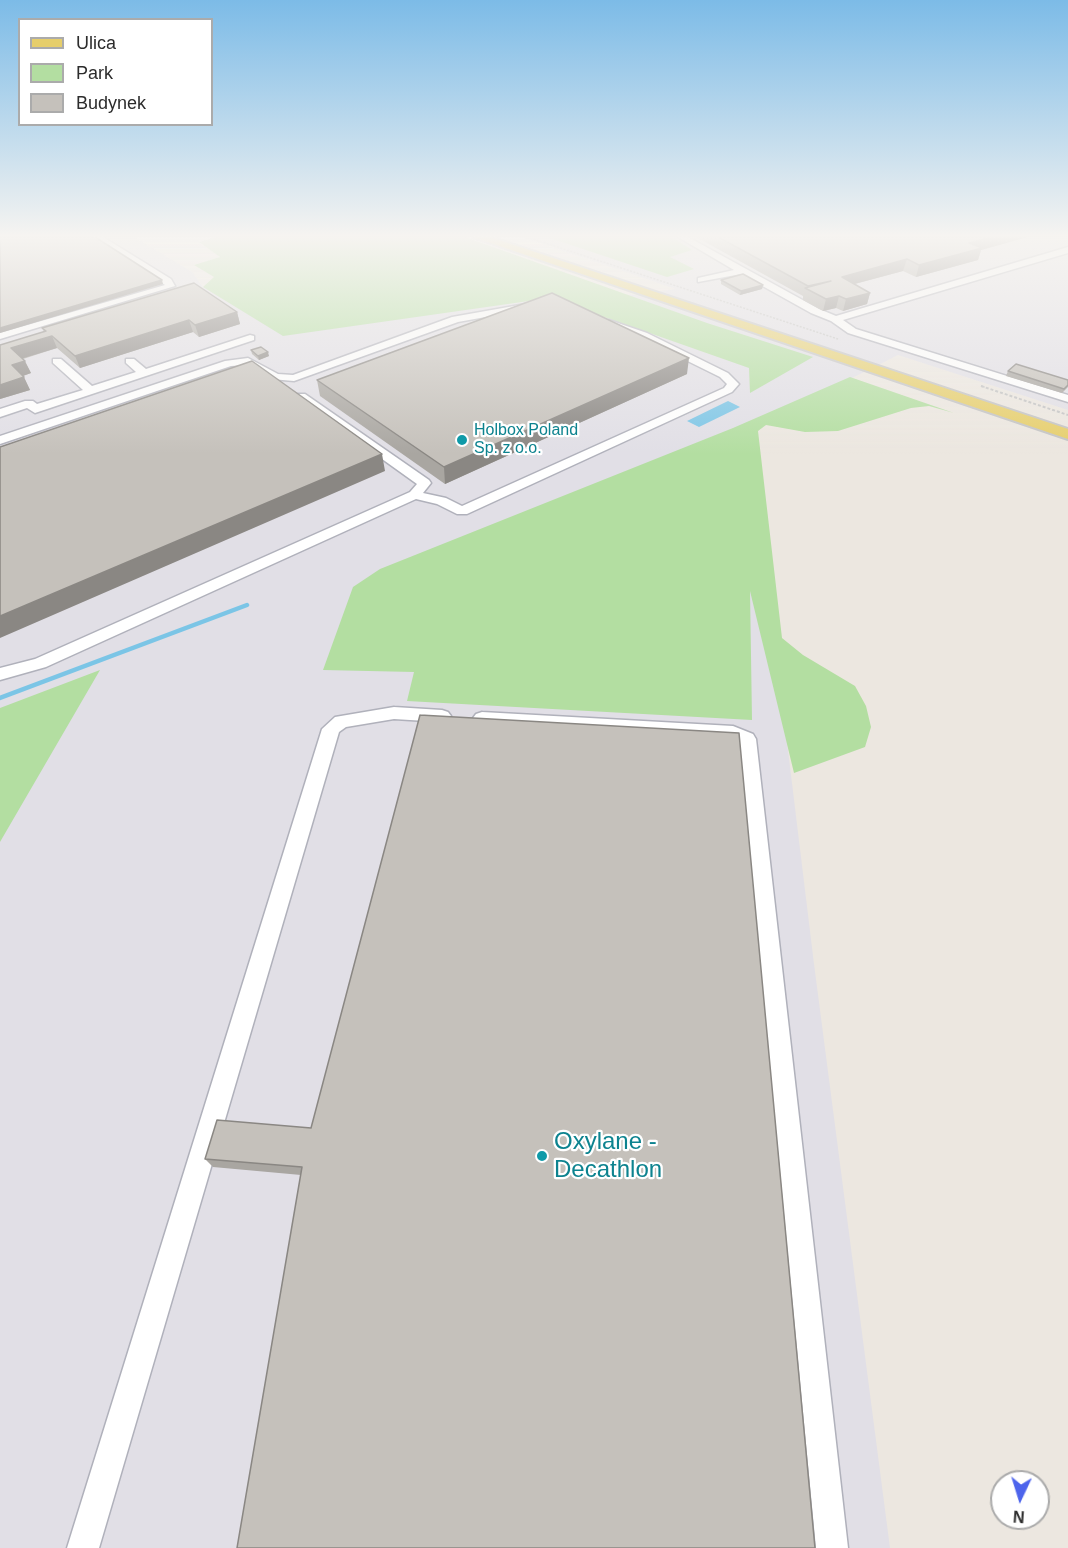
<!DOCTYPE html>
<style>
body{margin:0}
#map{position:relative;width:1068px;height:1548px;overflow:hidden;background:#ece7e0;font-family:Helvetica,sans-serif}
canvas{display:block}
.legend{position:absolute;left:18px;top:18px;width:195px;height:108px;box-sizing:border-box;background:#fff;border:2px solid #ababab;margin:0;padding:8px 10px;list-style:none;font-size:18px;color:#2c2c2c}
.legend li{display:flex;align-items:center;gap:12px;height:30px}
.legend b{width:30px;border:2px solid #ababab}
.north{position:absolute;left:990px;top:1470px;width:60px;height:60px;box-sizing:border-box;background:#fff;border:2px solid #ababab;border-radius:50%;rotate:184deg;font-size:16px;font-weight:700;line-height:24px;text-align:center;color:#2c2c2c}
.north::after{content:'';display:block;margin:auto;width:21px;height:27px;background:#4d64ec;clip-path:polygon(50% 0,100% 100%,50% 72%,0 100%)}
</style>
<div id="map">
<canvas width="1068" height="1548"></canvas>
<ul class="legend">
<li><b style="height:8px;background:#e6ce6b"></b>Ulica</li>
<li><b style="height:16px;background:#b3dea1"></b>Park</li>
<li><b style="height:16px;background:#c5c1bb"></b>Budynek</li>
</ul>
<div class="north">N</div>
</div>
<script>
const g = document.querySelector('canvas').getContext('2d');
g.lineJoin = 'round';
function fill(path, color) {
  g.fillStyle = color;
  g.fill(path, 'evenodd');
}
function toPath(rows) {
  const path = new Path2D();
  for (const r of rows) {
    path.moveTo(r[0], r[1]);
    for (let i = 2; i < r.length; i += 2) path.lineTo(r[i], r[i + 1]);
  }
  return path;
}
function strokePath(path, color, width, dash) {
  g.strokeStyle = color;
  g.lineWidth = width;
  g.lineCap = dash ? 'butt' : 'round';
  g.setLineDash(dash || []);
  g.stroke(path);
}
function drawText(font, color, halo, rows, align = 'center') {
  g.font = font + ' Helvetica,sans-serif';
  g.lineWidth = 4.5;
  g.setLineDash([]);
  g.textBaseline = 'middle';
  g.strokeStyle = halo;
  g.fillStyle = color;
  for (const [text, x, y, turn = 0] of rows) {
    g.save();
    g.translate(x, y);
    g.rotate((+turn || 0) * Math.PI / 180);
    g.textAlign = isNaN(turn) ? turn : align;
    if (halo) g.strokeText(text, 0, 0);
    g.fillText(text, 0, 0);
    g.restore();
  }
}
const industrial = toPath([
 [0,237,134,237,192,272,203,287,550,298,630,295,676,289,522,237,1068,237,1068,410,898,355,749,430,814,964,890,1548,0,1548]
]);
const green = toPath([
 [217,237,465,237,707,323,813,357,750,393,749,368,550,298,283,336,203,287,214,277,194,265,220,257,199,242],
 [547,237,672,237,692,250,670,257,694,269,667,277],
 [850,377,954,413,929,406,911,408,838,431,805,432,766,425,758,431,782,638,803,655,855,686,866,706,871,727,865,747,794,773,750,591,752,720,407,701,414,672,323,670,353,587,380,569,733,428],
 [100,670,0,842,0,708]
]);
const water = toPath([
 [728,401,740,407,699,427,687,421]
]);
const stream = toPath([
 [0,698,247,605]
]);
const pathFar1 = toPath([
 [527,237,838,339],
 [981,386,985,387]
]);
const path = toPath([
 [981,386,1068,415]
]);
const minor = toPath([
 [93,237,103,237,171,279,175,286,0,339,0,333,165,285,93,237],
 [678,237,688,237,819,309,836,316,1068,247,1068,253,843,320,856,329,1068,395,1068,402,848,333,831,321,811,313,741,274,698,282,698,278,734,270,678,237],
 [531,303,535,304,535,308,458,322,294,381,271,379,246,365,231,366,0,444,0,436,225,361,248,358,278,374,293,375,452,317,531,303],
 [609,320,647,333,728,373,739,384,732,392,467,514,457,514,437,504,416,499,46,667,0,680,0,668,35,659,410,492,417,484,297,398,297,394,305,394,429,480,431,483,423,493,446,498,462,506,724,388,727,384,720,377,639,337,605,325,605,321,609,320],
 [250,335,254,336,254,340,35,413,27,408,0,417,0,409,25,401,33,401,37,404,83,390,53,363,53,359,61,359,92,386,136,372,126,363,126,359,134,359,146,369,250,335],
 [394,707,442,710,448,712,451,716,448,720,442,722,394,719,346,727,339,732,99,1548,67,1548,322,729,335,717,394,707],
 [482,712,733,726,753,734,756,739,848,1548,816,1548,739,742,730,738,482,724,476,722,473,718,476,714,482,712]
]);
const major = toPath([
 [473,237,490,237,1068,429,1068,439,473,237]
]);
const wall = toPath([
 [696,237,1028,237,981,250,978,260,916,277,903,271,855,284,870,293,867,304,843,311,836,308,823,311,803,300,803,296],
 [721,280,763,285,762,289,740,295,721,284],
 [237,312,240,324,199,337,193,332,80,368,57,348,23,359,31,373,23,376,30,390,0,399,0,345,44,332,42,328],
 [251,350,269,356,259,360,252,354],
 [1008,371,1068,380,1068,387,1062,393,1006,376],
 [687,374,445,484,320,396,317,380],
 [311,1128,301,1175,213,1167,205,1159]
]);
const shadedWall = toPath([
 [991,237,1028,237,981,250,978,260,916,277,919,265,969,243],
 [907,259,903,271,839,288,842,277],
 [162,280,163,284,0,333,0,328],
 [763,285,762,289,740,295,741,291],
 [870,293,867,304,843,311,846,299],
 [839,296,836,308,823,311,826,299],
 [237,312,240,324,199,337,195,325],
 [189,320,193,332,80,368,75,356],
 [52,336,57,348,17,360,11,348],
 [268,352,269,356,259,360,258,356],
 [689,358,687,374,445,484,444,467],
 [25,361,31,373,17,378,12,365],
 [24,377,30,390,0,399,0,385],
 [382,454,385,471,0,638,0,616]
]);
const building = toPath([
 [0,237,95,237,162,280,0,328,0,237],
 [718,237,991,237,969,243,982,248,919,265,907,259,842,277,870,293,846,299,839,296,826,299,805,288,831,281,808,286,718,237],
 [743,274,763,285,741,291,721,280,743,274],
 [194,283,237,312,195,325,189,320,75,356,52,336,11,348,25,361,12,365,24,377,0,385,0,345,46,331,42,328,194,283],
 [552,293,689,358,444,467,317,380,552,293],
 [261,347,268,352,258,356,251,350,261,347],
 [252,361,382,454,0,616,0,447,252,361],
 [1016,364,1068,380,1068,385,1064,389,1008,371,1016,364],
 [420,715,739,733,815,1548,237,1548,302,1167,205,1159,217,1120,311,1128,420,715]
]);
const markers = [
 [462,440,6,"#0f9aa8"],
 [542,1156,6,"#0f9aa8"]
];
const farCulturenames = [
 ["Holbox Poland",474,431],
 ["Sp. z o.o.",474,449]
];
const nearCulturenames = [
 ["Oxylane -",554,1142],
 ["Decathlon",554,1170]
];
fill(industrial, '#e1dfe6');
fill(green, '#b3dea1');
fill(water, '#7bc5e6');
strokePath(stream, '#7bc5e6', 4.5);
strokePath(minor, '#b0b1bb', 3);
strokePath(major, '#c4c4c4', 4);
strokePath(pathFar1, '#c4c4c4', 1.5, [2, 1.5]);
strokePath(path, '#c4c4c4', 2, [3, 2]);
fill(minor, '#fff');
fill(major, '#e6ce6b');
fill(wall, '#a9a6a1');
fill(shadedWall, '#8a8783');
fill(building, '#c5c1bb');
strokePath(building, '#8a8783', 1.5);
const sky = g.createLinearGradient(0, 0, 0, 454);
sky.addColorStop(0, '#7cbbe7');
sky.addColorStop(0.52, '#f6f4f1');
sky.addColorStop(1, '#f6f4f100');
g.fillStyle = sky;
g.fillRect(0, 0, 1068, 454);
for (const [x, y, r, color] of markers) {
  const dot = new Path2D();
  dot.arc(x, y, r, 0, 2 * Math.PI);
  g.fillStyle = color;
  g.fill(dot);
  strokePath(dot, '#fff', 2);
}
drawText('16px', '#0d838f', '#fff', farCulturenames, 'left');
drawText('24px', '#0d838f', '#fff', nearCulturenames, 'left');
</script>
